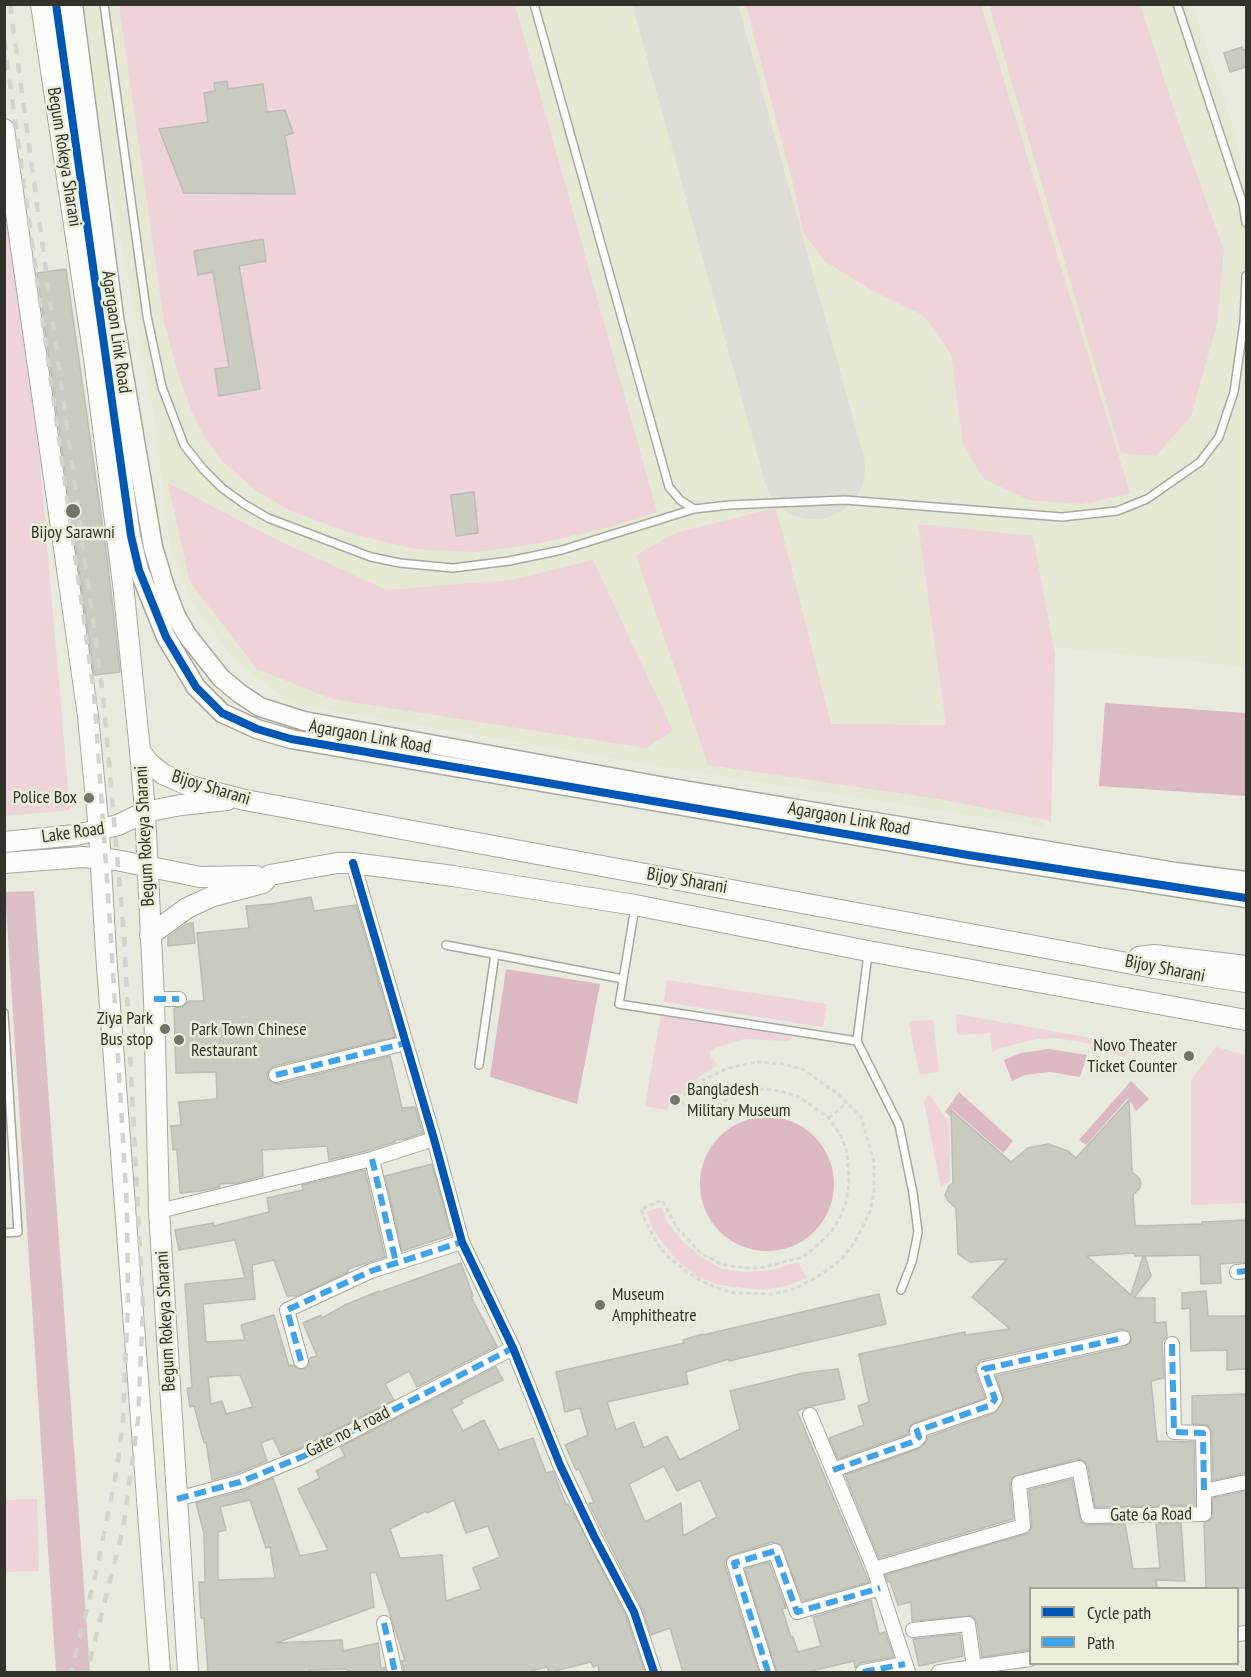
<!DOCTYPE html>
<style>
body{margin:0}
#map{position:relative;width:1251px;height:1677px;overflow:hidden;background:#e8eade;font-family:"PT Sans Narrow",sans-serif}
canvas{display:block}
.frame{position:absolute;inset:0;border:6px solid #32342b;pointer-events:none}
.legend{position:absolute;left:1029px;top:1587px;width:210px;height:78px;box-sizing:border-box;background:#ebefd9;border:2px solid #a1a493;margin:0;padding:8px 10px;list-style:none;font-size:18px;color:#32342b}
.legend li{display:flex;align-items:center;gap:12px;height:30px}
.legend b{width:30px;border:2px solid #a1a493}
</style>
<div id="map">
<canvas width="1251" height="1677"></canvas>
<div class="frame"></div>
<ul class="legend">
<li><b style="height:8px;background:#0057b8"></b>Cycle path</li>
<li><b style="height:8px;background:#3ea3eb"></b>Path</li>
</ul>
</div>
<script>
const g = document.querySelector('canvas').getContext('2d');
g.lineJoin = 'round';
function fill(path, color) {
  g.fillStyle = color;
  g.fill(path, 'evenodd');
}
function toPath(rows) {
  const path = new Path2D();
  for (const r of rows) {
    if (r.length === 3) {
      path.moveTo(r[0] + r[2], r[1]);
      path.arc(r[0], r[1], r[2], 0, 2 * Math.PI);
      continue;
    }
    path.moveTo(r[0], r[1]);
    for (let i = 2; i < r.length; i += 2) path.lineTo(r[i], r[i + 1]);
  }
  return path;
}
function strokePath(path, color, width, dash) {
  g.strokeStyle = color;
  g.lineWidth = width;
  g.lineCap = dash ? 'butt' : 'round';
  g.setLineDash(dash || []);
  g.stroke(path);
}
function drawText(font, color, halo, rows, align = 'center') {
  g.font = font + ' "PT Sans Narrow",sans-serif';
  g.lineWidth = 5;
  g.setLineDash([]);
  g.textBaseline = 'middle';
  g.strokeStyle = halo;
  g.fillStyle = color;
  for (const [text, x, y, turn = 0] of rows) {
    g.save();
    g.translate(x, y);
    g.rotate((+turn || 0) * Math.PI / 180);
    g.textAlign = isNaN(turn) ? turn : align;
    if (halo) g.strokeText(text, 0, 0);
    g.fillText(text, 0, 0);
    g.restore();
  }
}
const built = toPath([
 [82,5,1192,5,1225,101,1246,178,1246,667,1043,646,1045,827,683,770,290,703,232,658,193,603,170,548,153,407,99,128]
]);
const green = toPath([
 [119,5,515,5,657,512,606,528,535,544,475,552,415,549,353,534,291,511,258,492,222,461,205,438,191,410,177,369,164,322],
 [746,5,981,5,1130,493,1083,504,1029,500,984,479,963,445,951,354,923,315,871,290,826,262,803,232,796,195],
 [989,5,1140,5,1181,131,1224,250,1217,324,1191,416,1156,456,1121,453],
 [4,160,39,453,70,810,5,816],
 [168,483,277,540,387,590,511,580,593,560,673,731,646,748,332,699,257,669,190,582],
 [776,508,831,724,946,725,918,524,1033,536,1055,654,1051,821,939,799,708,765,636,555,675,533],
 [667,980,827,1004,823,1027,664,1002],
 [661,1014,793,1037,789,1041,744,1039,715,1048,709,1052,711,1057,718,1065,701,1075,669,1105,667,1110,645,1106],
 [956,1014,1109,1041,1129,1050,1125,1058,1092,1044,1055,1038,1037,1039,1001,1048,992,1052,990,1033,957,1035],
 [933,1020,939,1072,921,1074,919,1073,909,1024,910,1021],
 [1216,1047,1246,1055,1246,1203,1191,1205,1191,1080],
 [927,1095,929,1095,949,1122,950,1181,941,1188,924,1102],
 [661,1207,667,1222,684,1243,700,1256,722,1269,744,1272,773,1270,798,1262,807,1278,789,1285,763,1290,718,1285,697,1276,679,1262,663,1244,652,1227,647,1212],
 [37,1499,39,1571,5,1572,5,1500]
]);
const forest = toPath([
 [34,891,90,1672,56,1672,5,892]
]);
const water = toPath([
 [1105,703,1246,713,1246,796,1099,786],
 [506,969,600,984,577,1104,490,1077],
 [1049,1049,1087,1055,1080,1077,1050,1072,1025,1075,1012,1081,1004,1060,1021,1053],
 [1131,1081,1149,1099,1136,1111,1128,1098,1086,1145,1079,1140],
 [959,1092,1013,1141,1003,1153,952,1109,951,1117,945,1112],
 [767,1184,67]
]);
const runway = toPath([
 [685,4,814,468]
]);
const building = toPath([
 [1242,47,1243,50,1246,49,1246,67,1230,72,1224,53,1242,47],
 [227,81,228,89,263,84,267,112,285,110,293,133,285,136,295,194,184,193,159,129,208,122,204,93,215,91,214,83,227,81],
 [263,239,266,261,239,266,260,389,219,396,215,369,229,367,213,272,198,275,194,251,263,239],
 [66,269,107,557,120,672,94,675,37,273,66,269],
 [474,492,478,533,456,536,451,495,474,492],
 [311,897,314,911,356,905,395,1037,274,1066,268,1072,267,1078,273,1083,278,1084,390,1056,402,1108,415,1107,423,1133,405,1139,395,1140,395,1142,370,1150,329,1160,327,1146,262,1150,263,1176,237,1183,219,1184,220,1187,201,1191,180,1193,177,1149,173,1150,171,1126,181,1125,179,1102,217,1099,216,1072,176,1073,174,1008,183,1007,188,1001,204,1001,197,933,249,928,246,906,272,904,311,897],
 [193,923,195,943,168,946,168,937,186,924,193,923],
 [1129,1100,1132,1172,1139,1178,1141,1183,1140,1188,1133,1195,1135,1226,1202,1224,1202,1222,1246,1220,1246,1262,1220,1264,1221,1283,1201,1284,1200,1255,1145,1256,1151,1276,1134,1298,1155,1298,1155,1323,1166,1322,1167,1337,1162,1341,1164,1378,1151,1381,1157,1441,1194,1442,1195,1505,1095,1507,1088,1466,1082,1460,1077,1459,1013,1477,1010,1484,1013,1519,879,1558,845,1475,918,1449,925,1443,928,1437,995,1413,1004,1400,996,1376,1125,1347,1132,1340,1129,1332,1121,1329,981,1360,975,1366,975,1371,985,1398,914,1423,910,1426,908,1434,838,1459,829,1438,864,1425,858,1406,869,1402,859,1354,965,1332,965,1335,1010,1329,972,1297,1007,1259,970,1262,958,1254,956,1208,948,1201,945,1195,949,1186,953,1183,951,1110,1011,1162,1028,1148,1048,1144,1068,1151,1076,1158,1129,1100],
 [1134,1253,1135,1256,1143,1256,1131,1295,1087,1256,1134,1253],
 [432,1164,451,1235,402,1251,385,1176,432,1164],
 [365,1170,385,1257,348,1269,348,1272,297,1296,287,1296,274,1260,252,1265,255,1299,203,1304,206,1342,245,1340,241,1325,274,1315,289,1366,293,1365,298,1369,304,1369,309,1364,310,1358,317,1356,303,1323,321,1315,322,1318,345,1305,379,1291,380,1292,461,1263,473,1296,471,1297,497,1346,417,1387,409,1371,385,1384,394,1400,300,1448,281,1455,273,1438,261,1443,267,1461,237,1473,212,1480,206,1442,204,1443,194,1406,190,1407,187,1388,192,1388,185,1284,245,1278,235,1240,179,1250,175,1230,213,1223,214,1226,269,1212,267,1198,303,1190,302,1185,365,1170],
 [240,1375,253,1407,226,1414,222,1401,211,1404,208,1377,240,1375],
 [1206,1291,1208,1316,1246,1316,1246,1369,1227,1370,1227,1350,1191,1351,1190,1308,1182,1309,1182,1293,1206,1291],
 [879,1294,886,1324,729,1361,729,1359,686,1372,688,1384,607,1402,616,1430,634,1422,644,1448,667,1436,680,1460,740,1429,730,1391,803,1373,838,1369,845,1399,807,1407,797,1411,869,1582,803,1601,780,1544,772,1542,731,1555,725,1560,725,1566,759,1672,683,1672,670,1628,651,1635,642,1608,589,1504,594,1502,579,1469,576,1470,565,1445,588,1435,580,1408,565,1412,556,1372,684,1343,683,1340,703,1334,703,1335,879,1294],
 [664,1466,677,1491,700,1480,717,1517,683,1536,681,1503,645,1522,629,1484,664,1466],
 [496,1367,503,1380,461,1400,463,1403,451,1409,463,1431,484,1420,499,1450,533,1438,546,1473,553,1471,566,1505,568,1504,572,1511,626,1616,645,1672,599,1672,598,1665,593,1667,591,1662,551,1672,549,1672,547,1667,527,1672,404,1672,402,1661,405,1660,376,1572,370,1573,374,1607,276,1643,342,1640,343,1651,378,1643,381,1669,385,1667,386,1672,354,1672,344,1669,309,1670,310,1672,208,1672,204,1618,201,1618,199,1582,205,1582,204,1533,196,1503,242,1491,273,1478,300,1556,328,1550,298,1489,320,1478,316,1471,345,1456,340,1447,496,1367],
 [250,1500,266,1548,270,1547,275,1578,218,1580,218,1532,226,1530,220,1507,250,1500],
 [454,1500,466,1533,488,1526,500,1557,473,1568,481,1589,446,1601,442,1555,400,1558,390,1529,426,1511,427,1513,454,1500],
 [1246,1394,1246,1473,1213,1480,1212,1432,1207,1425,1192,1424,1192,1396,1246,1394],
 [1072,1479,1081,1522,1088,1525,1125,1524,1133,1569,1160,1568,1156,1524,1181,1523,1185,1581,1156,1580,1157,1588,1030,1588,1030,1650,982,1657,977,1623,972,1616,912,1621,911,1602,898,1605,890,1581,888,1582,885,1575,1026,1534,1029,1532,1032,1526,1029,1490,1072,1479],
 [1246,1491,1246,1588,1206,1588,1204,1523,1212,1518,1213,1498,1246,1491],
 [769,1562,786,1608,782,1609,791,1637,793,1637,798,1652,821,1646,813,1617,871,1600,879,1634,885,1632,894,1657,861,1663,855,1668,854,1661,807,1672,777,1672,745,1569,769,1562],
 [960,1634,963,1656,919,1666,913,1639,960,1634]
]);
const path = toPath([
 [757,1062,784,1064,804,1070,838,1094,861,1117,874,1162,874,1193,870,1212,854,1243,841,1260,817,1277,794,1289,773,1294,734,1293,717,1288,696,1278,668,1257,660,1248,645,1221,641,1209,662,1200,677,1228,702,1254,721,1264,743,1268,760,1268,803,1257,819,1244,832,1231,840,1218,846,1202,849,1183,847,1152,841,1136,829,1118,799,1097,780,1091,764,1089,750,1090,731,1097,702,1116,678,1100,701,1081,728,1068,757,1062],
 [829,1118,847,1102]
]);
const service = toPath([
 [104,4,147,316,162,387,184,445,203,469,222,488,244,504,268,518,371,557,400,563,453,568,509,561,562,550,694,509],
 [534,4,669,487,680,500,694,509,729,505,845,500,1062,517,1117,511,1147,499,1200,462,1219,437,1234,392,1244,322,1246,276],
 [1177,4,1243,204,1246,223],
 [635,907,619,1004,857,1041,868,954],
 [446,945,623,979],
 [4,1013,18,1232,4,1233],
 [857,1041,899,1125,913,1193,918,1232,912,1262,901,1290],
 [479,1065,495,954]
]);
const minor = toPath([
 [353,863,434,1139,462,1242,513,1348,560,1465,594,1536,634,1612,654,1672],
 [154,999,179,999],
 [276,1075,406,1043],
 [372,1159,396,1263],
 [159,1211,372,1159,434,1139],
 [1237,1272,1246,1271],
 [1172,1344,1174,1432,1203,1433,1204,1491],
 [301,1361,287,1310,371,1271,462,1242],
 [810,1415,874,1569,908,1672],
 [833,1470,915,1441,919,1437,917,1431,991,1405,995,1399,984,1369,1123,1338],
 [177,1499,240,1482,304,1456,513,1348],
 [874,1569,1023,1526,1019,1483,1079,1468,1088,1516,1204,1514,1204,1491,1246,1482],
 [384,1623,395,1672],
 [913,1630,968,1624,974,1667],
 [1238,1634,1246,1633],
 [768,1672,734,1563,775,1551,797,1612,880,1588],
 [863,1672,905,1664],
 [939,1672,1030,1659]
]);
const secondary = toPath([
 [56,4,131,536,139,570,166,637,196,687,222,713,257,729,291,739,968,855,1246,898],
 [73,4,114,317,153,547,165,587,176,616,187,635,221,678,239,693,260,707,304,721,660,786,1175,872,1246,881]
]);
const primary = toPath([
 [41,4,94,358,123,584,140,751,145,812,154,999,159,1211,188,1672],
 [4,129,88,716,99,831,106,953,160,1672],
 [140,751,149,763,163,774,190,786,245,800,1154,968,1246,982],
 [4,842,76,835,118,825,145,812,181,805,227,800],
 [4,863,83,857,116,860,200,877,256,876],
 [150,935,187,908,213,896,263,883,270,875,337,863,353,863,453,876,635,905,868,951,1246,1020],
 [1139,957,1154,955,1246,966]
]);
const rail = toPath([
 [10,4,103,695,124,935,143,1308,138,1420,123,1529,87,1672],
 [4,40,94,693,111,938,127,1208,128,1301,123,1419,117,1469,97,1569,71,1672]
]);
const quiet = toPath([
 [154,999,179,999],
 [276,1075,406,1043],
 [372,1159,396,1263],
 [1237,1272,1246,1271],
 [1172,1344,1174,1432,1203,1433,1204,1491],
 [301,1361,287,1310,371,1271,462,1242],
 [833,1470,915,1441,919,1437,917,1431,991,1405,995,1399,984,1369,1123,1338],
 [177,1499,240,1482,304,1456,513,1348],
 [384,1623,395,1672],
 [768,1672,734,1563,775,1551,797,1612,880,1588],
 [863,1672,905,1664]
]);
const cycleway = toPath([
 [56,4,131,536,139,570,166,637,196,687,222,713,257,729,291,739,968,855,1246,898],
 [353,863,434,1139,462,1242,513,1348,560,1465,594,1536,634,1612,654,1672]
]);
const markers = [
 [73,511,8,"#72746a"],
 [89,798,6,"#72746a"],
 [165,1029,6,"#72746a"],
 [179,1040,6,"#72746a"],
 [1189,1056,6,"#72746a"],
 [675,1100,6,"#72746a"],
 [600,1305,6,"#72746a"]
];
const streetNames = [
 ["Begum Rokeya Sharani",64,157,81],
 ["Agargaon Link Road",116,332,82],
 ["Agargaon Link Road",370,737,10],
 ["Bijoy Sharani",211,788,17],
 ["Agargaon Link Road",849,819,10],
 ["Lake Road",73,833,-8],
 ["Begum Rokeya Sharani",145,836,-93],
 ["Bijoy Sharani",687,881,10],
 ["Bijoy Sharani",1165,969,11],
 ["Begum Rokeya Sharani",166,1321,-93],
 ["Gate no 4 road",348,1432,-27],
 ["Gate 6a Road",1151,1515,-1]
];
const poiNames = [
 ["Bijoy Sarawni",73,533,"center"],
 ["Police Box",77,798],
 ["Ziya Park",153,1019],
 ["Bus stop",153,1040],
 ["Park Town Chinese",191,1030,"left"],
 ["Restaurant",191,1051,"left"],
 ["Novo Theater",1177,1046],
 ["Ticket Counter",1177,1067],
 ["Bangladesh",687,1090,"left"],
 ["Military Museum",687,1111,"left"],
 ["Museum",612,1295,"left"],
 ["Amphitheatre",612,1316,"left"]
];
fill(built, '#e5e9d3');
fill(green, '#eed3d8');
fill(forest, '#dbbfc4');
fill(water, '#dcb8c2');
strokePath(runway, '#deded7', 102);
fill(building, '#c9cbc1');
strokePath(building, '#bbbcb3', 1.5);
strokePath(service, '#a7a99f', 10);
strokePath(minor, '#a7a99f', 16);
strokePath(secondary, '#a7a99f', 21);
strokePath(primary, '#a7a99f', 22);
strokePath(path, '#d7d8d4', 3, [4.5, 3]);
strokePath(service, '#fcfcfa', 7);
strokePath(minor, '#fcfcfa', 14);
strokePath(secondary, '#fcfcfa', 18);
strokePath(primary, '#fcfcfa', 20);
strokePath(rail, '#d3d3d0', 4.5, [10, 10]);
strokePath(quiet, '#3ea3eb', 6, [12, 6]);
strokePath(cycleway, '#0057b8', 8);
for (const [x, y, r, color] of markers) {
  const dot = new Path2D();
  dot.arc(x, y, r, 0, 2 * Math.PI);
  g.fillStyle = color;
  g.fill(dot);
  strokePath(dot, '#ebefd9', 2);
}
drawText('18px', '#32342b', '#ebefd9', streetNames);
drawText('18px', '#32342b', '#ebefd9', poiNames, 'right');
</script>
